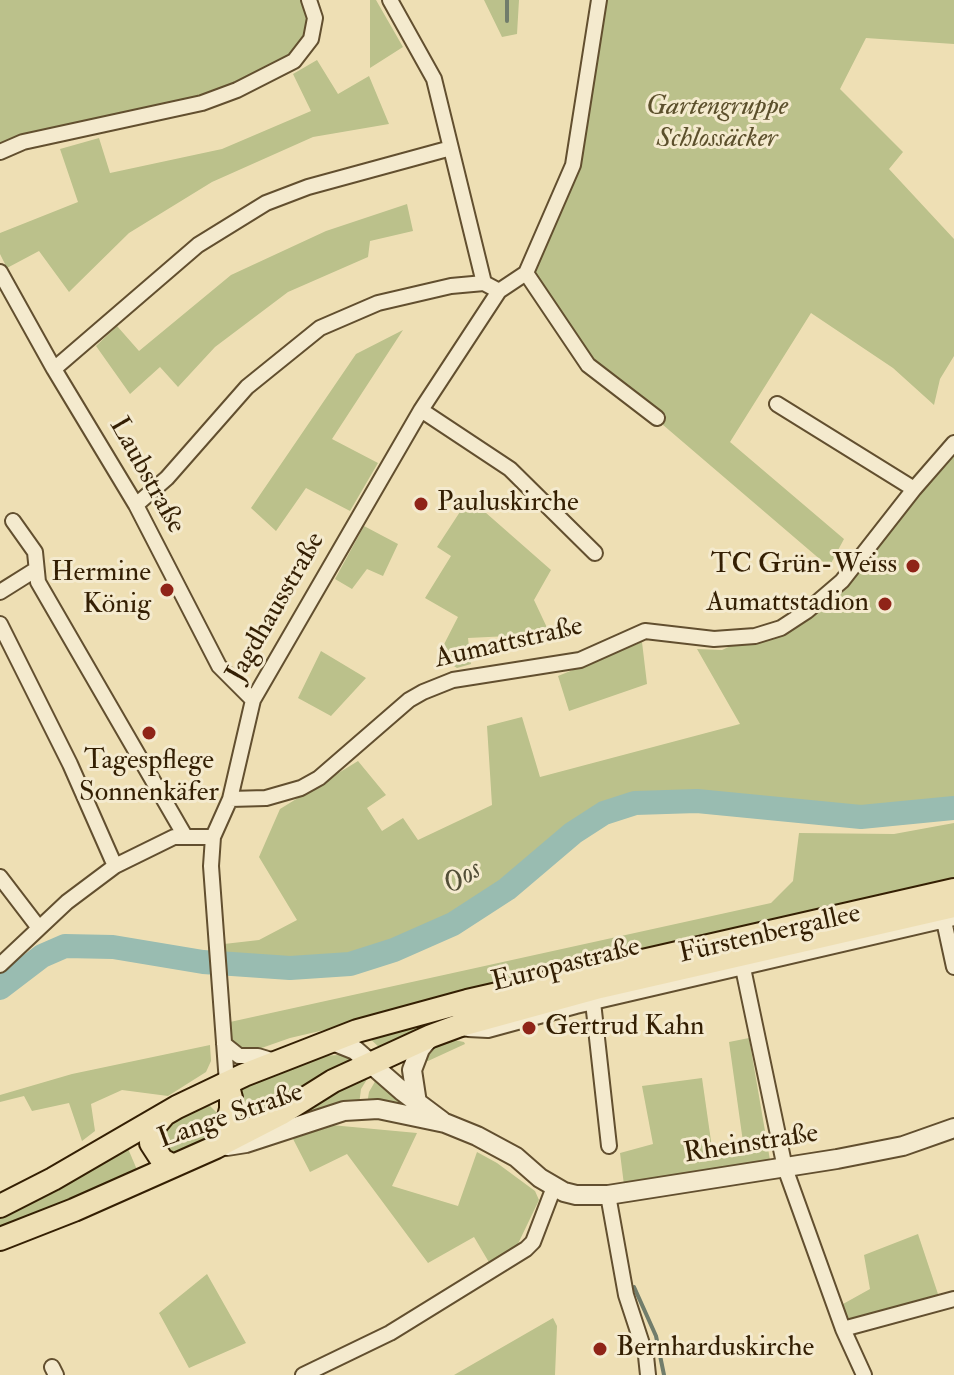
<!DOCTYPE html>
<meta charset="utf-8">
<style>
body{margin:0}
canvas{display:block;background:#eedfb4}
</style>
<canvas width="954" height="1375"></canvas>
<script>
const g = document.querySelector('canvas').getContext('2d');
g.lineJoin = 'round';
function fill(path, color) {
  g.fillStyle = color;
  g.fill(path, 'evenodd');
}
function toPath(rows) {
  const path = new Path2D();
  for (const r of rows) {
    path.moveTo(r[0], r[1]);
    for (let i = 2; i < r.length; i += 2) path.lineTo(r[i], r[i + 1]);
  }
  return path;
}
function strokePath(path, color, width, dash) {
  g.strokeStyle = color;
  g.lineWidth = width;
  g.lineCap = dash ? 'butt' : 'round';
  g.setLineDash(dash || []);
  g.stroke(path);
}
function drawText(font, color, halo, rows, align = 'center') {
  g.font = font + ' "IM FELL Double Pica",serif';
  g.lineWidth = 6;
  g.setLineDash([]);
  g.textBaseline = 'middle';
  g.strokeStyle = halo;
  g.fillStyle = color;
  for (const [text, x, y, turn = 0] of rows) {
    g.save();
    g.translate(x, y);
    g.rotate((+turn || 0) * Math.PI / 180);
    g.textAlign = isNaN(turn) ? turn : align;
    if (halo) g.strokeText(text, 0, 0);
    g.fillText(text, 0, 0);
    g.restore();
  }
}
const green = toPath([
 [0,0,309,0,315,18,294,61,237,90,0,152],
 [370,0,376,0,403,47,370,68],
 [484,0,519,0,517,34,502,37],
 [599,0,954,0,954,44,866,38,840,89,903,152,889,169,954,239,954,356,940,379,934,405,893,368,811,313,730,442,844,539,829,567,593,365,533,272,563,208,582,155],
 [317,60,338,94,369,76,389,124,313,137,212,182,129,233,69,292,39,251,7,268,0,254,0,233,78,202,60,149,99,138,110,173,222,149,311,111,293,74],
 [407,204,413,231,370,241,368,257,288,292,215,347,178,387,160,367,130,394,96,346,117,326,139,351,231,275,326,231],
 [403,330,332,439,378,463,350,511,306,488,276,531,251,508,356,354],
 [954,443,954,804,858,810,719,797,656,795,595,809,543,844,494,886,422,932,361,954,305,961,227,961,224,944,259,940,297,920,259,857,280,809,358,761,386,795,367,808,382,831,403,818,418,840,492,805,487,726,522,717,540,777,740,724,697,649,722,650,807,611],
 [469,498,551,570,534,600,550,634,468,638,471,664,457,668,438,656,458,617,425,598,451,556,437,547],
 [364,526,398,544,383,576,367,569,352,589,335,579],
 [642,642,647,684,569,711,558,676],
 [321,651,366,678,331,716,298,698],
 [954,823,954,883,290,1038,253,1051,240,1050,231,1040,230,1022,771,903,793,881,799,833,894,834],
 [484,1004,382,1050,366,1035],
 [444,1038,464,1042,465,1044,428,1061,420,1060,425,1050],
 [749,1038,770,1160,624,1185,620,1153,653,1144,642,1086,702,1078,712,1148,743,1142,729,1042],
 [210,1045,211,1061,206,1072,168,1096,122,1090,91,1104,95,1131,82,1141,69,1103,32,1111,24,1096,0,1102,0,1095,72,1074],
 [340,1055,355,1060,239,1125,238,1088,317,1056],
 [371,1073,361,1089,359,1105,298,1119,292,1115],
 [377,1078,406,1105,406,1107,367,1104,369,1092],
 [202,1106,210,1106,218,1114,217,1125,210,1134,188,1150,175,1155,163,1148,162,1132,169,1125],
 [331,1125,417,1133,392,1186,458,1206,477,1152,497,1163,535,1191,539,1200,516,1248,490,1264,474,1237,428,1263,347,1154,310,1172,292,1137],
 [126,1144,138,1172,74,1200,0,1228,0,1214],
 [918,1234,939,1297,849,1322,843,1304,870,1289,864,1255],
 [207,1274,246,1343,189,1368,159,1313],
 [553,1318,557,1326,555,1375,454,1375]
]);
const stream = toPath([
 [507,0,507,21],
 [634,1287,656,1336,664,1375]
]);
const river = toPath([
 [0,988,42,956,65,946,113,947,203,962,290,968,350,964,394,950,453,924,507,889,573,833,604,813,635,803,697,801,861,817,954,808]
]);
const minor = toPath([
 [0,152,23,142,202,103,237,90,294,61,311,39,315,18,309,0],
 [0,272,54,369,136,505,219,666,253,700],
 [526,273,573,165,599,0],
 [499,291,526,273,588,365,657,418],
 [54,369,198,245,266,203,308,187,451,148],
 [777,404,914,489],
 [421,410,510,469,595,553],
 [136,505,167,478,247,387,320,328,378,303,451,286,484,283],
 [13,521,35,552,38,582,185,836],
 [0,592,35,570],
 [0,624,70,764,115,866],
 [230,799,266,798,301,788,319,778,409,700,423,692,453,680,580,660,645,631,714,639,755,636,781,628,807,611,842,581,914,489,954,443],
 [0,877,39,928],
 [944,921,954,967],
 [0,965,67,902,115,866,174,837,213,837],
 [743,968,785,1168,843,1329,864,1375],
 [593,1002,609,1146],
 [468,1029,488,1030,576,1006,954,918],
 [224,1044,239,1056,258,1056,278,1062],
 [227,1083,211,866,213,837,230,799,253,700,421,410,499,291,484,283,434,79,390,0],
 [608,1195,626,1295,646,1356,648,1375],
 [843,1329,954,1299],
 [52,1367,56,1375],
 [303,1375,390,1333,526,1249,533,1242,554,1187]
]);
const tertiary = toPath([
 [330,1040,355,1050,402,1091,442,1121],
 [417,1103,412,1070,420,1049,431,1036],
 [227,1146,246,1143,344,1111,378,1109,445,1123,477,1136,516,1157,540,1178,564,1192,576,1195,608,1195,837,1159,903,1146,954,1128]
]);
const primary = toPath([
 [164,1115,154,1127,151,1143,162,1160,173,1166],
 [216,1147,226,1129,231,1109,231,1098,227,1083],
 [0,1206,53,1179,177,1107,244,1075,357,1031,467,1001,954,890],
 [0,1239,74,1210,216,1147,282,1113,333,1081,431,1036,458,1026,600,987,954,906]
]);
const markers = [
 [421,504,8,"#8f2418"],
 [913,566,8,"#8f2418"],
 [167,590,8,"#8f2418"],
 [885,604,8,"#8f2418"],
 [149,733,8,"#8f2418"],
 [529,1028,8,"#8f2418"],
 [600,1349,8,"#8f2418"]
];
const parkNames = [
 ["Gartengruppe",717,108],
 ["Schlossäcker",717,140]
];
const streetNames = [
 ["Laubstraße",146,476,61],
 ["Jagdhausstraße",277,608,-60],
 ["Aumattstraße",509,644,-13],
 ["Fürstenbergallee",770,935,-13],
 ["Europastraße",566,966,-14],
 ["Lange Straße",231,1117,-19],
 ["Rheinstraße",751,1145,-9]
];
const poiNames = [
 ["Pauluskirche",437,504],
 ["TC Grün-Weiss",897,566,"right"],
 ["Hermine",151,574,"right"],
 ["König",151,606,"right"],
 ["Aumattstadion",869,604,"right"],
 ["Tagespflege",149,762,"center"],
 ["Sonnenkäfer",149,794,"center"],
 ["Gertrud Kahn",545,1028],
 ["Bernharduskirche",616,1349]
];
const waterNames = [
 ["Oos",463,879,-33]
];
fill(green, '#bbc18b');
strokePath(stream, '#717d6b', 4);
strokePath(river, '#99bcb1', 24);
strokePath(minor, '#624f2f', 18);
strokePath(tertiary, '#624f2f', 22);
strokePath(primary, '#341f03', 26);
strokePath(minor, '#f4eace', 14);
strokePath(tertiary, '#f4eace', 18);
strokePath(primary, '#eedfb4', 22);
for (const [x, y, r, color] of markers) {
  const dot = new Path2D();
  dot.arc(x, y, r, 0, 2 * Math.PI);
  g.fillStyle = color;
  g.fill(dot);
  strokePath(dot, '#f4eace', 3);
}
drawText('italic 28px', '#5c502c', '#f4eace', parkNames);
drawText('28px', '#341f03', '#f4eace', streetNames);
drawText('28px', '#341f03', '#f4eace', poiNames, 'left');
drawText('italic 30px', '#524e37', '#f4eace', waterNames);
</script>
